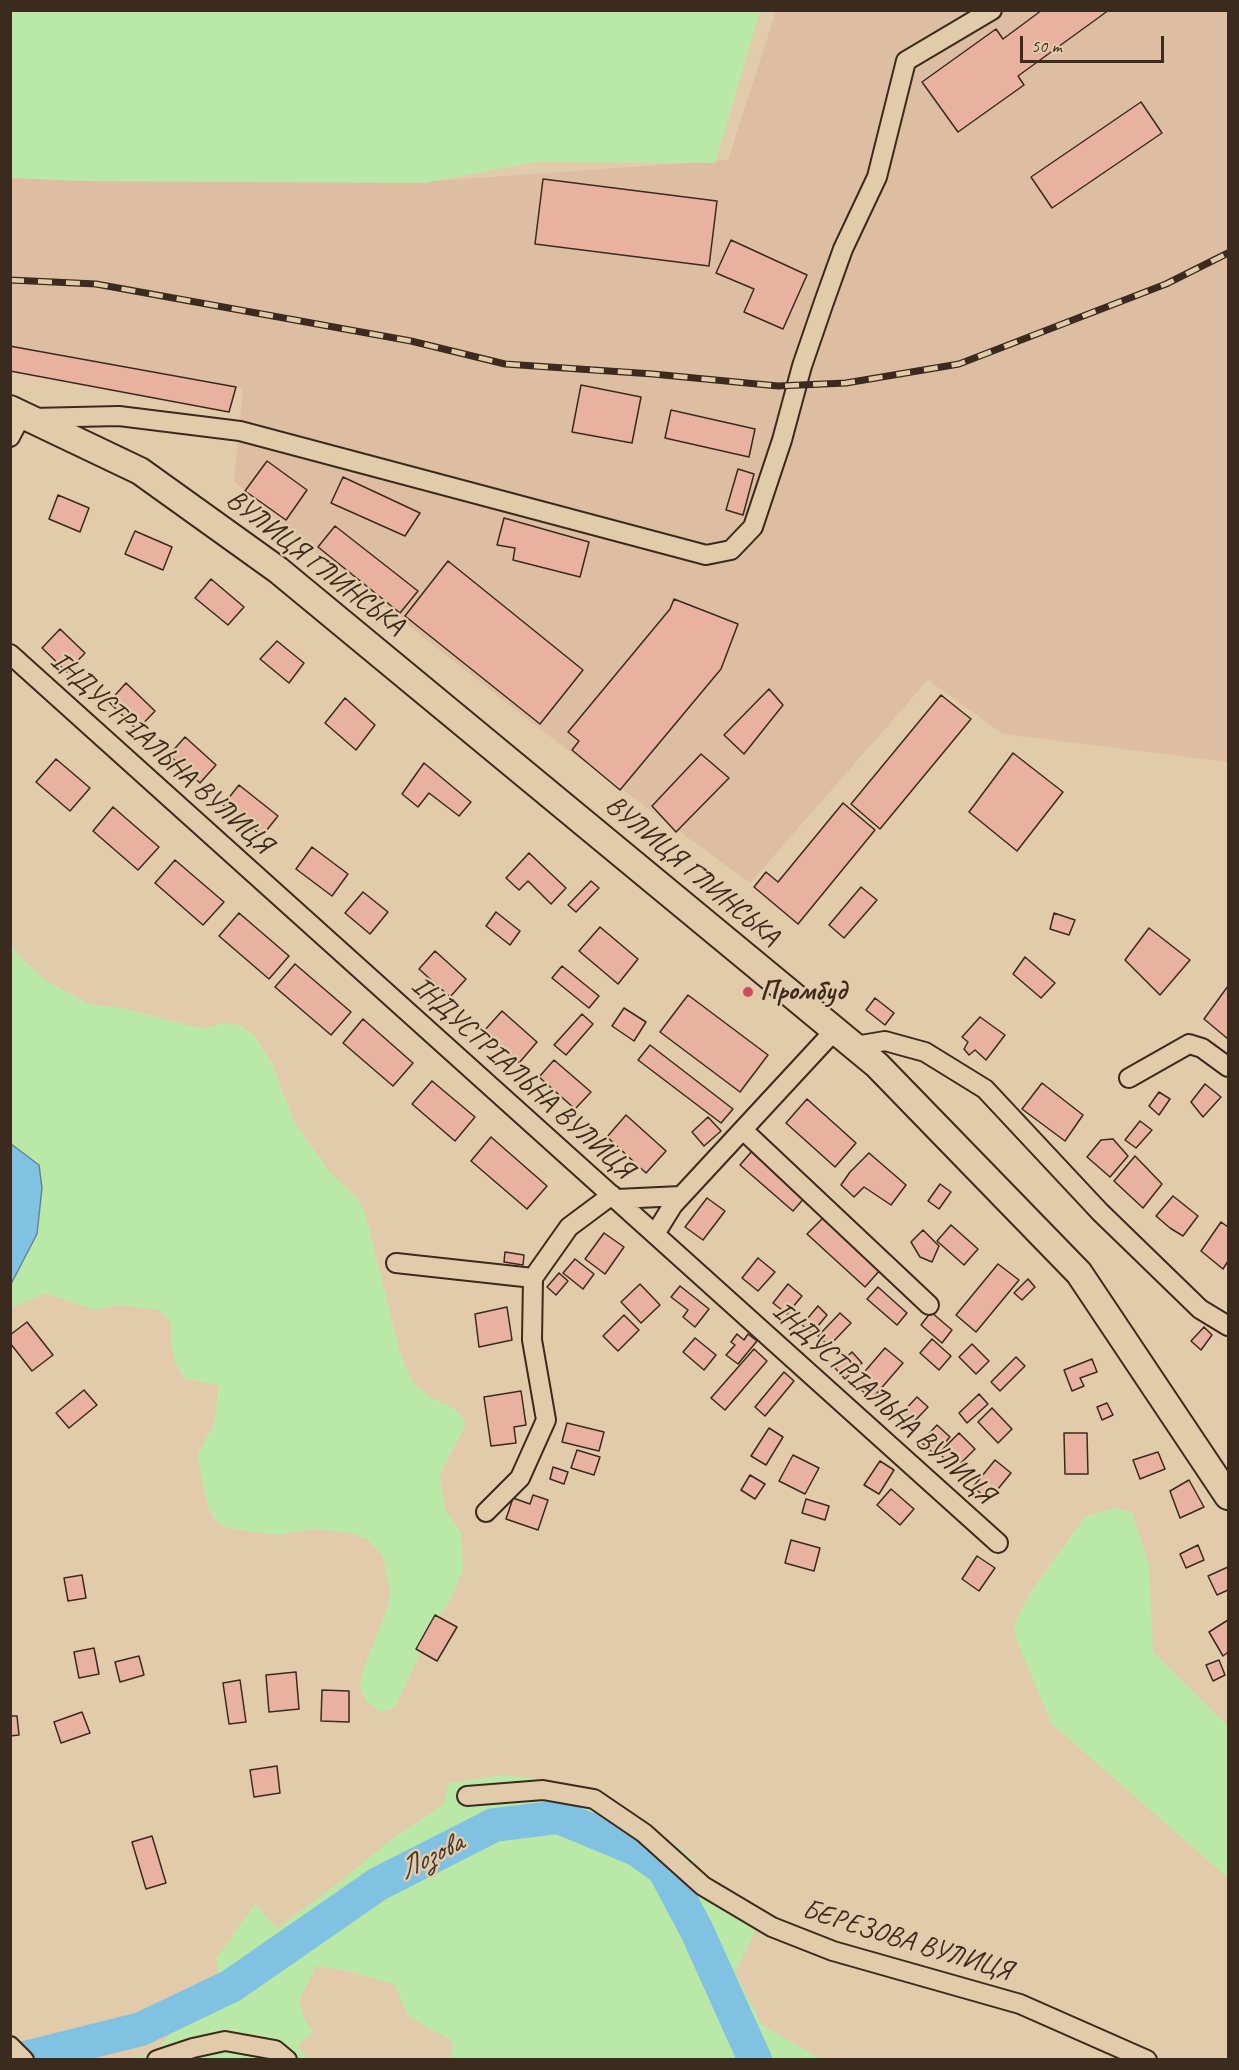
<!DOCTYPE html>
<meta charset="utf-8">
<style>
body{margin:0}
#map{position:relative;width:1239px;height:2070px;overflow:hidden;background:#e2cbab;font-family:Caveat,sans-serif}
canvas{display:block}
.frame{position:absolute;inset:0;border:12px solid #3b2a1e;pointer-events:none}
.scale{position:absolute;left:1020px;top:36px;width:144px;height:27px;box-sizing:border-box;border:3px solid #3b2a1e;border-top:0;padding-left:8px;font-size:18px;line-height:21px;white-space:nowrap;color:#3b2a1e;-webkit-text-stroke:4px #e2cbab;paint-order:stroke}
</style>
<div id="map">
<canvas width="1239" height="2070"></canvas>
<div class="frame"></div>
<div class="scale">50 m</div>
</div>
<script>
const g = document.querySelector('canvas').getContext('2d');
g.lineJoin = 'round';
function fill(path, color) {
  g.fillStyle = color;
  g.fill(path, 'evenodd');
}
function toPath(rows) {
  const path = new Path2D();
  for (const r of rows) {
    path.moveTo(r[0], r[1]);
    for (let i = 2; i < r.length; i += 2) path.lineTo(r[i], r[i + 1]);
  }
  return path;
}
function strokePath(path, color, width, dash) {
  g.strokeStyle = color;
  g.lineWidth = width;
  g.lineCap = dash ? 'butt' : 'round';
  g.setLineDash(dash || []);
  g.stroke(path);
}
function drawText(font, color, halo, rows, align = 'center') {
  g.font = font + ' Caveat,sans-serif';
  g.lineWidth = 5;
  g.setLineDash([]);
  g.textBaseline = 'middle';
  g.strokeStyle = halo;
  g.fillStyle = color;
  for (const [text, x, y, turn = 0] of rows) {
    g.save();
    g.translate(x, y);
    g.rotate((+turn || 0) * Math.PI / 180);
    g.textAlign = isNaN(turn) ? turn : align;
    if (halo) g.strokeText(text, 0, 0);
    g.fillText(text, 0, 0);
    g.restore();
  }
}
const built = toPath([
 [776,11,1228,11,1228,762,1003,734,928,680,750,883,549,736,297,538,234,481,243,389,11,362,11,171,435,181,728,160]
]);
const green = toPath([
 [10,11,11,10,760,11,715,163,536,162,424,183,82,181,11,178],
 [10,942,18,955,44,979,88,1004,122,1008,191,1026,207,1028,223,1023,240,1025,254,1035,273,1065,294,1122,329,1171,357,1198,365,1212,401,1356,415,1385,427,1395,457,1410,466,1424,440,1474,445,1509,461,1533,463,1569,451,1599,432,1628,395,1707,380,1712,366,1701,360,1686,363,1671,388,1607,390,1591,383,1556,368,1540,352,1533,314,1529,279,1535,231,1529,216,1521,208,1507,197,1456,214,1423,219,1385,185,1379,175,1362,171,1343,171,1323,160,1310,118,1305,95,1310,45,1293,11,1308,11,1284,37,1234,39,1165,11,1144],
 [1114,1508,1132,1513,1149,1565,1153,1652,1228,1726,1228,1878,1052,1724,1016,1639,1014,1625,1030,1593,1085,1517],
 [504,1775,543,1780,593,1792,614,1801,693,1859,697,1872,733,1898,765,1911,735,1972,762,2025,821,2059,451,2059,452,2041,408,2016,395,1985,354,1972,316,1966,299,2001,305,2020,313,2032,298,2045,307,2059,126,2060,154,2053,189,2012,219,2002,221,1982,216,1959,255,1904,277,1928,328,1891,392,1839,443,1805,449,1783]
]);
const water = toPath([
 [11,1144,39,1165,42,1188,37,1234,11,1284,11,1144]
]);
const river = toPath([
 [17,2060,141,2029,231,1986,378,1884,494,1825,559,1817,636,1849,664,1869,697,1931,755,2060]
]);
const building = toPath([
 [1042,10,1109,10,1018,76,1024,85,958,132,922,82,996,29,1003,39,1042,10],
 [1141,102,1162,133,1052,208,1031,177,1141,102],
 [543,179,717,201,709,266,535,244,543,179],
 [731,240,807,275,783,329,744,312,754,289,716,273,731,240],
 [10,346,15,347,236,387,229,412,10,371,10,346],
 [581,385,641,397,632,443,572,432,581,385],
 [671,410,755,429,749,457,665,438,671,410],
 [267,461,307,490,286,520,245,491,267,461],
 [738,469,754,474,743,515,726,510,738,469],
 [343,477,420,513,405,536,331,503,343,477],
 [58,495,89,508,80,532,49,519,58,495],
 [504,518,589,542,580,577,513,560,515,548,497,545,504,518],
 [335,526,418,591,400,613,318,547,335,526],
 [135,531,172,547,163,570,125,554,135,531],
 [448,561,583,670,540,724,405,616,448,561],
 [211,579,244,607,228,625,195,598,211,579],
 [674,599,738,624,721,669,620,790,572,750,579,741,568,732,670,609,674,599],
 [60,629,85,653,67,672,42,648,60,629],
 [277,641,304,663,289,683,260,659,277,641],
 [126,683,155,711,137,730,109,702,126,683],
 [769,689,783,705,744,754,724,735,769,689],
 [941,695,971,719,880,829,851,804,941,695],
 [345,698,375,725,356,750,325,723,345,698],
 [185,737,216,765,200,783,169,755,185,737],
 [1013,753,1063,792,1017,851,969,812,1013,753],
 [701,754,729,778,676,832,652,806,701,754],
 [56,759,90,788,70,811,36,782,56,759],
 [424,763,471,802,459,816,429,793,418,807,402,794,424,763],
 [239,785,278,816,262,836,223,805,239,785],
 [843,803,875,830,798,924,754,887,766,872,778,882,843,803],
 [113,807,159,847,138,870,93,831,113,807],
 [312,847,348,874,332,896,296,869,312,847],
 [529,853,566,888,551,904,528,881,519,890,506,878,529,853],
 [175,860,224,902,203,925,155,883,175,860],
 [591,881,599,888,576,912,568,905,591,881],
 [861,887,877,900,844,938,829,925,861,887],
 [363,892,388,912,370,934,345,913,363,892],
 [496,912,520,931,510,945,486,926,496,912],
 [239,913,289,956,269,979,219,936,239,913],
 [1054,913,1075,920,1069,935,1050,929,1054,913],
 [600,927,638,959,618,984,579,951,600,927],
 [1149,928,1190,960,1160,995,1125,960,1149,928],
 [435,951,466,979,450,997,419,969,435,951],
 [1025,957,1055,983,1041,998,1013,974,1025,957],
 [295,964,351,1012,331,1035,275,987,295,964],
 [562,966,599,996,589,1008,552,978,562,966],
 [1228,986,1228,1039,1204,1019,1228,986],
 [688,995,768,1055,740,1092,660,1032,688,995],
 [875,998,894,1013,885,1025,866,1010,875,998],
 [624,1008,646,1022,634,1041,612,1026,624,1008],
 [502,1011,537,1042,519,1063,484,1031,502,1011],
 [582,1014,593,1024,566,1055,554,1045,582,1014],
 [980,1017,1005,1035,986,1060,975,1050,969,1055,964,1049,968,1042,962,1037,980,1017],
 [363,1019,413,1063,393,1086,343,1043,363,1019],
 [650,1045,733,1109,721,1123,638,1060,650,1045],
 [554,1060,591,1092,575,1109,539,1077,554,1060],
 [432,1081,475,1117,455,1141,412,1104,432,1081],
 [1042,1083,1083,1115,1065,1141,1022,1109,1042,1083],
 [1205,1084,1221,1097,1203,1117,1191,1102,1205,1084],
 [1159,1092,1170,1099,1159,1115,1149,1106,1159,1092],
 [807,1099,856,1143,835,1167,786,1123,807,1099],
 [626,1115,666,1151,646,1173,607,1137,626,1115],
 [708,1117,721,1131,704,1146,692,1132,708,1117],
 [1140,1121,1152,1130,1136,1148,1125,1140,1140,1121],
 [491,1137,547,1186,527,1209,471,1161,491,1137],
 [1113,1139,1128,1156,1110,1177,1087,1157,1101,1140,1113,1139],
 [753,1150,806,1196,793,1211,740,1165,753,1150],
 [869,1153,906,1185,891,1205,864,1187,854,1197,841,1185,850,1172,869,1153],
 [1135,1156,1162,1184,1143,1208,1114,1181,1135,1156],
 [940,1184,951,1192,939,1209,928,1201,940,1184],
 [1173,1196,1198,1216,1183,1236,1170,1228,1156,1216,1173,1196],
 [707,1198,725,1211,703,1240,685,1227,707,1198],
 [824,1217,881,1269,865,1287,807,1234,824,1217],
 [1221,1222,1228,1227,1228,1261,1223,1269,1201,1251,1221,1222],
 [951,1225,978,1249,964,1265,937,1241,951,1225],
 [923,1230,939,1246,932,1262,920,1257,911,1242,923,1230],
 [604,1233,624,1247,605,1274,585,1259,604,1233],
 [505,1252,524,1255,523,1265,504,1262,505,1252],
 [758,1258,775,1272,758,1291,742,1278,758,1258],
 [575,1259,594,1274,583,1289,563,1273,575,1259],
 [998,1264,1019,1280,976,1332,956,1315,998,1264],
 [559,1273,568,1281,556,1295,547,1287,559,1273],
 [1028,1279,1035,1287,1022,1300,1014,1293,1028,1279],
 [640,1284,660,1305,641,1323,621,1302,640,1284],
 [788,1284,802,1296,787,1314,773,1303,788,1284],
 [680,1286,709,1309,695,1327,683,1317,688,1310,671,1297,680,1286],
 [878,1287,907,1313,897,1325,867,1299,878,1287],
 [818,1306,827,1315,812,1333,802,1325,818,1306],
 [507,1307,512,1340,479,1347,475,1314,507,1307],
 [931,1312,952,1330,942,1343,921,1325,931,1312],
 [840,1313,851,1323,829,1346,818,1336,840,1313],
 [624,1315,639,1330,618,1351,603,1336,624,1315],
 [27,1322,53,1355,32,1371,10,1343,10,1335,27,1322],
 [1204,1327,1212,1335,1201,1350,1191,1341,1204,1327],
 [737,1334,744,1340,748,1334,757,1341,738,1364,726,1355,735,1345,731,1342,737,1334],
 [695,1338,716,1355,704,1370,683,1352,695,1338],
 [932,1339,951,1356,939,1370,920,1353,932,1339],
 [972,1344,989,1361,976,1374,959,1357,972,1344],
 [885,1348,903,1363,872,1399,854,1384,885,1348],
 [754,1349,767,1361,725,1410,711,1398,754,1349],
 [852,1352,862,1363,845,1379,835,1368,852,1352],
 [1016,1357,1025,1366,1000,1391,991,1382,1016,1357],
 [1092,1359,1097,1372,1080,1378,1084,1386,1072,1391,1064,1370,1092,1359],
 [784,1372,794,1381,765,1416,755,1407,784,1372],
 [84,1390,97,1405,69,1428,56,1413,84,1390],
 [521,1391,526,1425,514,1427,516,1443,491,1446,484,1397,521,1391],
 [979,1394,988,1404,967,1423,959,1413,979,1394],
 [917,1397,928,1407,909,1427,898,1417,917,1397],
 [1107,1403,1113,1415,1102,1420,1097,1407,1107,1403],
 [992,1408,1012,1429,998,1443,978,1422,992,1408],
 [567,1423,604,1432,599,1451,562,1442,567,1423],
 [937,1425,950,1437,934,1454,921,1442,937,1425],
 [769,1428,783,1437,766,1465,751,1456,769,1428],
 [959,1433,975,1449,955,1469,939,1453,959,1433],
 [1064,1433,1087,1433,1088,1474,1065,1474,1064,1433],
 [577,1450,600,1457,594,1475,571,1468,577,1450],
 [1158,1452,1165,1469,1140,1479,1133,1460,1158,1452],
 [793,1455,819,1468,805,1494,779,1481,793,1455],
 [995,1460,1011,1473,989,1500,973,1487,995,1460],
 [880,1461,894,1470,879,1494,864,1485,880,1461],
 [553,1467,568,1472,564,1484,550,1479,553,1467],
 [750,1475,765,1484,755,1499,741,1490,750,1475],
 [1189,1480,1204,1507,1180,1518,1170,1491,1189,1480],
 [891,1489,914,1509,900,1525,877,1505,891,1489],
 [533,1495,548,1500,538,1530,506,1519,513,1498,530,1504,533,1495],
 [806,1499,829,1506,825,1520,802,1513,806,1499],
 [791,1540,820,1548,814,1571,785,1563,791,1540],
 [1198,1545,1204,1560,1186,1568,1180,1554,1198,1545],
 [977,1556,995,1568,979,1591,962,1579,977,1556],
 [1228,1567,1228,1590,1217,1595,1208,1576,1228,1567],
 [82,1575,86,1598,68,1601,64,1578,82,1575],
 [435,1615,457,1627,437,1661,416,1649,435,1615],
 [1228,1620,1228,1652,1223,1656,1209,1632,1228,1620],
 [94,1648,99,1674,79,1678,74,1652,94,1648],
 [139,1656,144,1675,120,1682,115,1662,139,1656],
 [1219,1660,1225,1675,1213,1681,1206,1665,1219,1660],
 [296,1672,299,1709,269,1712,266,1675,296,1672],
 [240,1680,246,1722,229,1724,223,1683,240,1680],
 [322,1690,349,1691,349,1722,321,1721,322,1690],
 [82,1712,90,1733,61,1743,54,1722,82,1712],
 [10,1716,17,1716,19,1735,10,1736,10,1716],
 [277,1766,280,1793,254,1797,250,1770,277,1766],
 [152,1836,166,1883,146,1889,132,1842,152,1836]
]);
const street = toPath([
 [32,418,119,416,240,431,706,555,731,550,753,527,782,440,802,366,824,302,843,249,877,177,906,61,992,10],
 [10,437,22,414],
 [10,654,998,1543],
 [855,1046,885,1041,925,1052,985,1089,1100,1212,1200,1309,1228,1326],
 [1129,1078,1189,1044,1202,1048,1228,1067],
 [743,1130,929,1305],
 [617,1199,681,1196],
 [655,1234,673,1205,835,1030],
 [396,1263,533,1278],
 [486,1512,520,1478,546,1420,532,1340,533,1278,569,1227,612,1195],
 [467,1796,543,1790,594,1799,644,1833,703,1886,772,1927,833,1951,1020,2004,1147,2060],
 [10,2046,24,2060],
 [157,2060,193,2048,225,2041,275,2050,287,2060]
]);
const secondary = toPath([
 [10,409,140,471,278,570,877,1065,1079,1273,1228,1496]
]);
const rail = toPath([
 [10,280,96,284,411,341,505,364,653,374,778,386,846,383,959,364,1166,284,1228,253]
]);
const markers = [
 [748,992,6,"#d1495b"]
];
const streetNames = [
 ["ВУЛИЦЯ ГЛИНСЬКА",315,563,38],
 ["ІНДУСТРІАЛЬНА ВУЛИЦЯ",161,753,42],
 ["ВУЛИЦЯ ГЛИНСЬКА",692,871,40],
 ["ІНДУСТРІАЛЬНА ВУЛИЦЯ",522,1078,42],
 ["ІНДУСТРІАЛЬНА ВУЛИЦЯ",883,1403,42],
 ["БЕРЕЗОВА ВУЛИЦЯ",907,1941,17]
];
const poiNames = [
 ["Промбуд",760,992]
];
const waterNames = [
 ["Лозова",431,1857,-27]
];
fill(built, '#ddbea2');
fill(green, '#bae9a7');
fill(water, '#81c2e2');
strokePath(water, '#658594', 1.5);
strokePath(river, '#81c2e2', 34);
fill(building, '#e9b2a0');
strokePath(building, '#3b2a1e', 1.5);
strokePath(street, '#3b2a1e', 22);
strokePath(secondary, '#3b2a1e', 30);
strokePath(street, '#e2cbab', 18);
strokePath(secondary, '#e2cbab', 26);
strokePath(rail, '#3b2a1e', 7);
strokePath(rail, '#e2cbab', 4.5, [14]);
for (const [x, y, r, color] of markers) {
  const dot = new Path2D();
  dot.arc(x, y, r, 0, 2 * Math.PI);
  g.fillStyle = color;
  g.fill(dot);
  strokePath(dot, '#e2cbab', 2);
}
drawText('28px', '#3b2a1e', '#e2cbab', streetNames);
drawText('bold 28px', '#3b2a1e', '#e2cbab', poiNames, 'left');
drawText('italic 30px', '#423932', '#e2cbab', waterNames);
</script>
